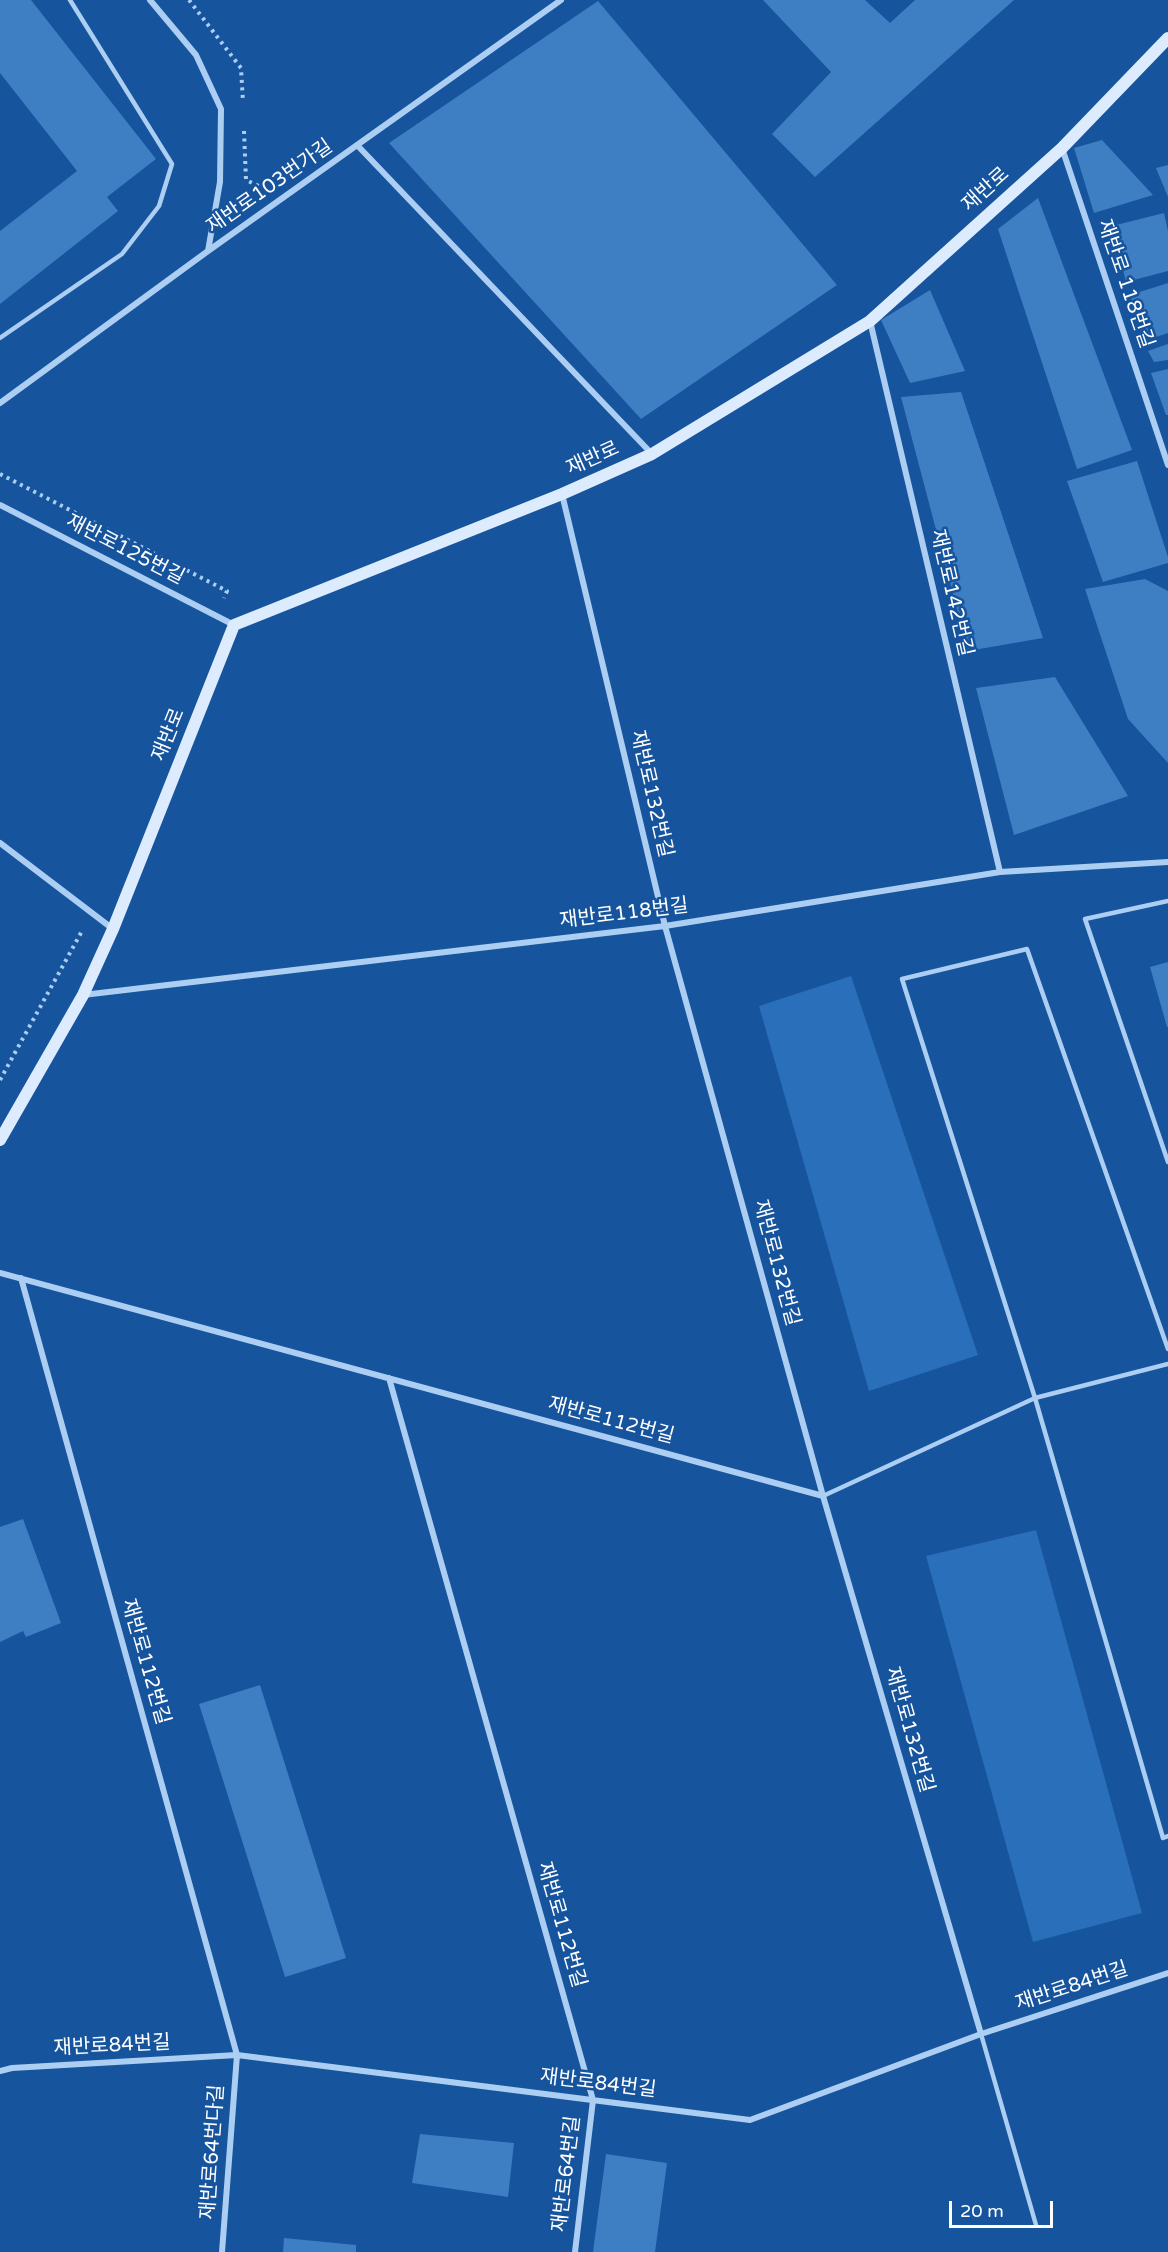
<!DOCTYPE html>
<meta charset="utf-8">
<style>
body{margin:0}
#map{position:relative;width:1168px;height:2252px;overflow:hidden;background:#16549d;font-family:"Varela Round",sans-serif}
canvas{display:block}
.scale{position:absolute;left:949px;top:2201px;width:104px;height:27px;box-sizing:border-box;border:3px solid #fff;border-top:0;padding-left:8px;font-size:18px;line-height:21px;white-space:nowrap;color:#fff;-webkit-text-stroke:4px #16549d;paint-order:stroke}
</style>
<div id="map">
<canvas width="1168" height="2252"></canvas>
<div class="scale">20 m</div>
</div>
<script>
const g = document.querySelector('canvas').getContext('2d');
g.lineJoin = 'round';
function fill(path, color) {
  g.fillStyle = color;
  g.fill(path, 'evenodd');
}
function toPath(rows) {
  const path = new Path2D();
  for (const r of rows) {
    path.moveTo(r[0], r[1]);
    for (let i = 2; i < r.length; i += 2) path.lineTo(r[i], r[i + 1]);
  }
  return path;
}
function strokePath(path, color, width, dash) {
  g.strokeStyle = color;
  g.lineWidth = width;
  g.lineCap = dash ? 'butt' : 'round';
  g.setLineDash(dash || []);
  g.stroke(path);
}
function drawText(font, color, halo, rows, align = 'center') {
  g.font = font + ' "Varela Round","Noto Sans KR",sans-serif';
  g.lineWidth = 5;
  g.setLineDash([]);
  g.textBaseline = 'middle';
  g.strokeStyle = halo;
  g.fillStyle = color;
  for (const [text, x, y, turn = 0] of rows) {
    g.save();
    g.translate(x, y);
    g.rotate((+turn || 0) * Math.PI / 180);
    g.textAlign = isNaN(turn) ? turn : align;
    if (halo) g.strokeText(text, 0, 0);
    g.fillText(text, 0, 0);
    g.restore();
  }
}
const green = toPath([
 [851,976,978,1355,869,1391,759,1006],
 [1036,1530,1142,1913,1033,1942,926,1556]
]);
const building = toPath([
 [0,0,31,0,156,159,107,197,118,211,0,304,0,231,77,171,0,73],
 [763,0,865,0,890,23,915,0,1014,0,815,177,772,134,831,72],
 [598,1,837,285,641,419,389,143],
 [1102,140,1153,195,1094,213,1074,148],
 [1168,165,1168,197,1156,168],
 [1038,198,1132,450,1077,469,998,229],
 [1164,213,1168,231,1168,271,1126,282,1112,226],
 [1168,283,1168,333,1144,341,1130,295],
 [930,290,965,371,910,383,881,320],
 [1168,344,1168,360,1154,362,1148,351],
 [1168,369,1168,415,1166,415,1151,373],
 [961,392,1043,638,968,651,901,397],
 [1137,461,1168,557,1168,563,1103,582,1067,481],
 [1145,579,1168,591,1168,763,1128,719,1085,589],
 [1055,677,1128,796,1014,835,976,688],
 [1168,962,1168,1027,1167,1027,1150,967],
 [23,1519,61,1623,26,1637,23,1631,0,1642,0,1527],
 [260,1685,346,1958,285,1977,199,1704],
 [420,2134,514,2143,508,2197,412,2183],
 [606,2154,667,2163,655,2252,593,2252],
 [284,2238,356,2245,356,2252,283,2252]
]);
const path = toPath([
 [189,0,241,68,243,102],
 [244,131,246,180,263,188],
 [0,474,227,591,224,598],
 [0,1080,82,931]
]);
const service = toPath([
 [0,338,122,254,159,206,172,164,70,0],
 [1168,901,1085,919,1168,1162],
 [1168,1349,1027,949,902,979,1035,1398,1163,1838,1168,1836],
 [823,1496,1035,1398,1168,1364],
 [981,2034,1036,2225]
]);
const minor = toPath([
 [150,0,196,55,221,109,220,182,208,251],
 [357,145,652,454],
 [1062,148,1168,465],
 [870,321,1000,872],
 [0,403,208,251,561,0],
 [562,494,665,926,823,1496,981,2034],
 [0,505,234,625],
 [0,843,113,929],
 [83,995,665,926,1000,872,1168,862],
 [0,1273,823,1496],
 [21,1278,237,2055,222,2252],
 [389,1378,593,2100,575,2252],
 [0,2071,12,2068,237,2055,750,2120,981,2034,1168,1973]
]);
const secondary = toPath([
 [0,1140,83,995,113,929,234,625,562,494,652,454,870,321,1062,148,1168,38]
]);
const streetNames = [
 ["재반로103번가길",270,187,-35],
 ["재반로",986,190,-42],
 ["재반로 118번길",1125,284,71],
 ["재반로",593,459,-24],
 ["재반로125번길",125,550,27],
 ["재반로142번길",951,593,77],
 ["재반로",169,735,-68],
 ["재반로132번길",651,794,77],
 ["재반로118번길",624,914,-7],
 ["재반로132번길",776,1263,75],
 ["재반로112번길",611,1421,15],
 ["재반로112번길",145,1662,74],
 ["재반로132번길",909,1730,74],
 ["재반로112번길",561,1925,74],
 ["재반로84번길",1072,1987,-18],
 ["재반로84번길",112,2046,-3],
 ["재반로84번길",598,2084,7],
 ["재반로64번다길",213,2152,-86],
 ["재반로64번길",567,2174,-83]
];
fill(green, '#296fba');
fill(building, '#3e7ec3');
strokePath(path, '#accef3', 4, [3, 4.5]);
strokePath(service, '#accef3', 4.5);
strokePath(minor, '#accef3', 6);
strokePath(secondary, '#dcebfd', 12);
drawText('20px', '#fff', '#16549d', streetNames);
</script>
